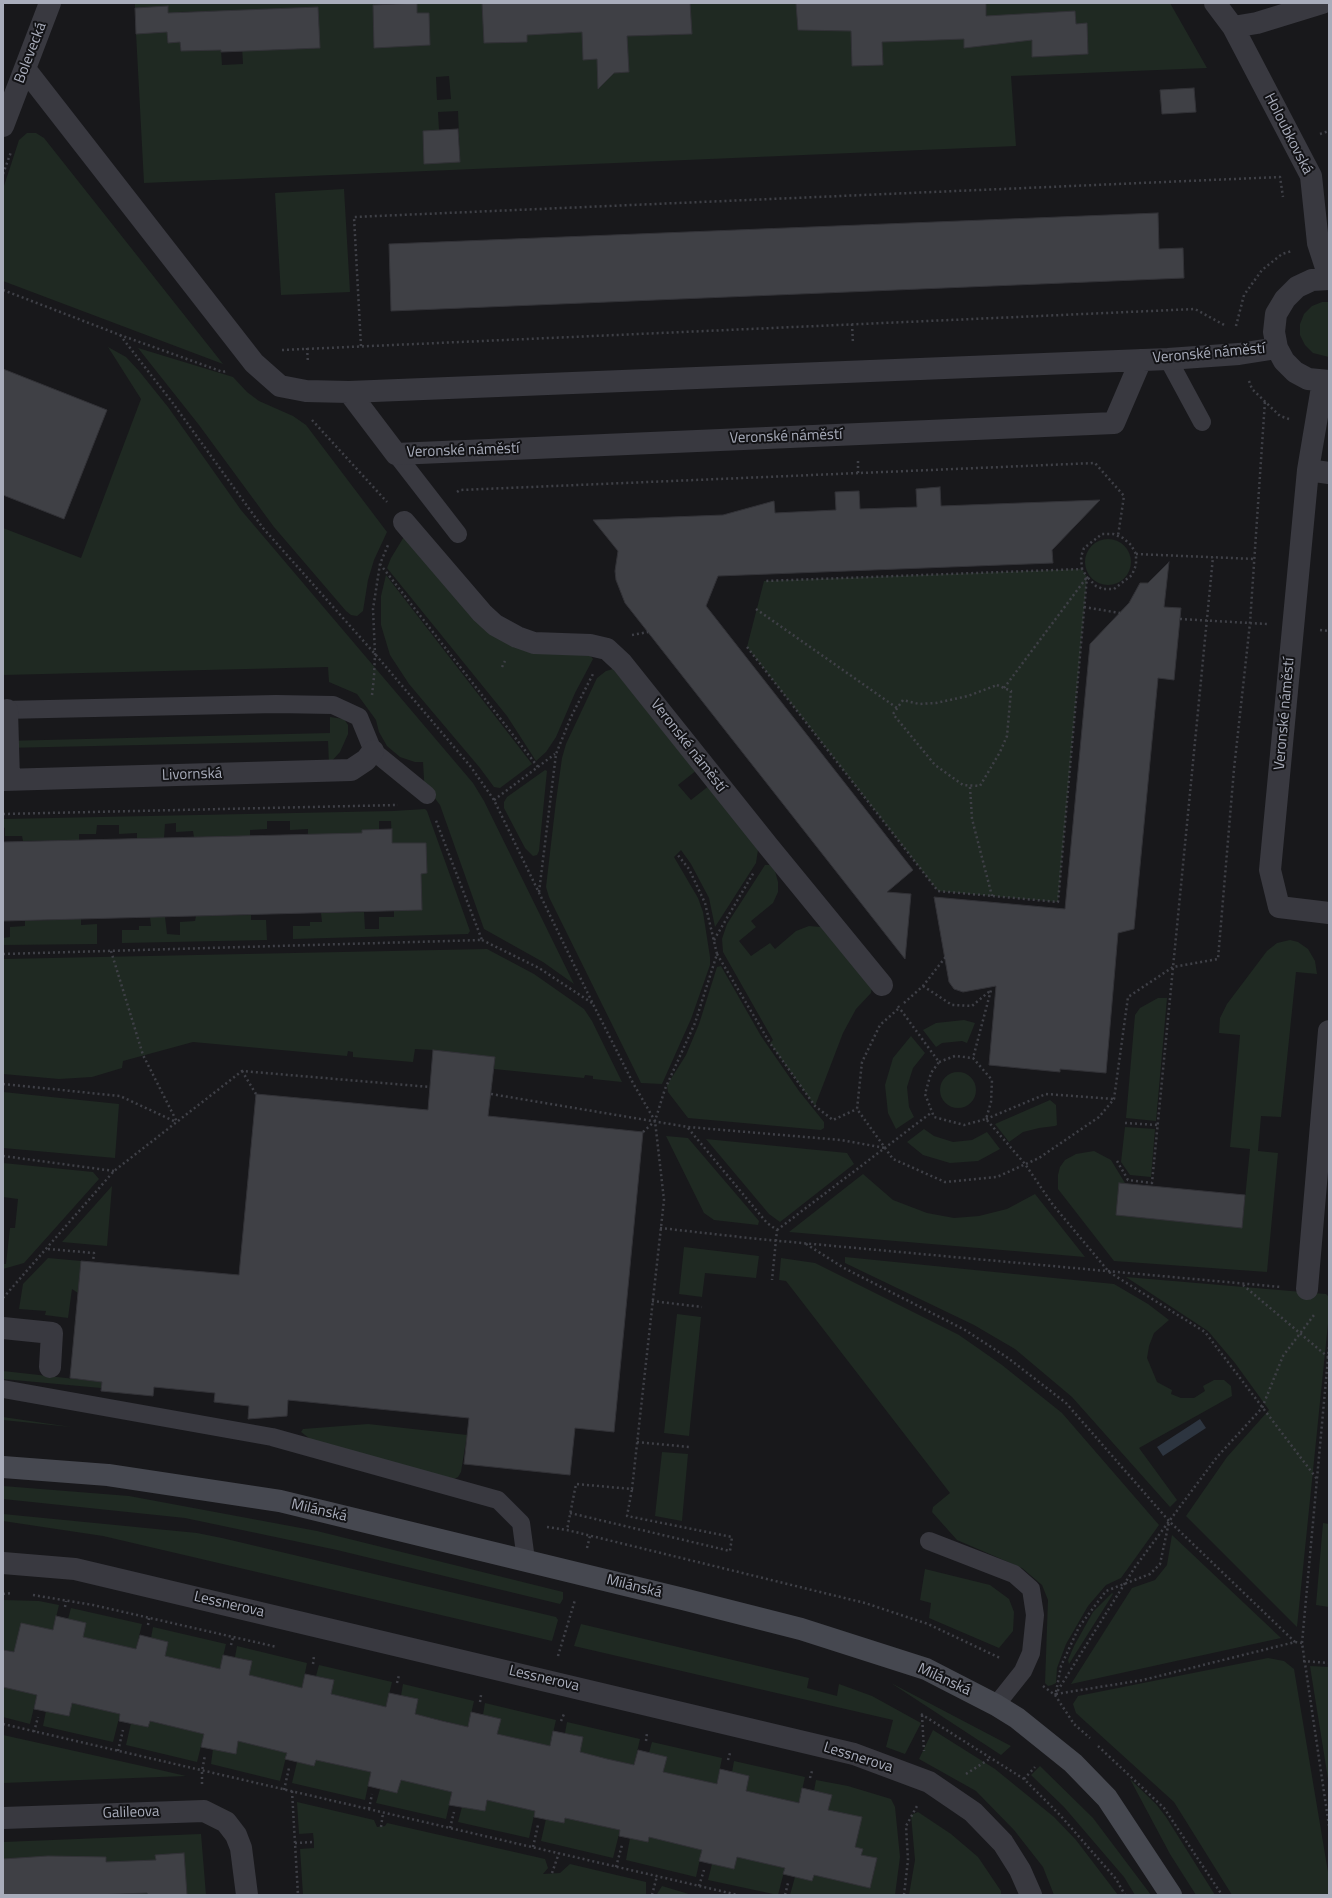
<!DOCTYPE html>
<meta charset="utf-8">
<style>
body{margin:0}
#map{position:relative;width:1332px;height:1898px;overflow:hidden;background:#18181b;font-family:"Titillium Web",sans-serif}
canvas{display:block}
.frame{position:absolute;inset:0;border:4px solid #a9adbb;pointer-events:none}
</style>
<div id="map">
<canvas width="1332" height="1898"></canvas>
<div class="frame"></div>
</div>
<script>
const g = document.querySelector('canvas').getContext('2d');
g.lineJoin = 'round';
function fill(path, color) {
  g.fillStyle = color;
  g.fill(path, 'evenodd');
}
function toPath(rows) {
  const path = new Path2D();
  for (const r of rows) {
    if (r.length === 3) {
      path.moveTo(r[0] + r[2], r[1]);
      path.arc(r[0], r[1], r[2], 0, 2 * Math.PI);
      continue;
    }
    path.moveTo(r[0], r[1]);
    for (let i = 2; i < r.length; i += 2) path.lineTo(r[i], r[i + 1]);
  }
  return path;
}
function strokePath(path, color, width, dash) {
  g.strokeStyle = color;
  g.lineWidth = width;
  g.lineCap = dash ? 'butt' : 'round';
  g.setLineDash(dash || []);
  g.stroke(path);
}
function drawText(font, color, halo, rows, align = 'center') {
  g.font = font + ' "Titillium Web",sans-serif';
  g.lineWidth = 4;
  g.setLineDash([]);
  g.textBaseline = 'middle';
  g.strokeStyle = halo;
  g.fillStyle = color;
  for (const [text, x, y, turn = 0] of rows) {
    g.save();
    g.translate(x, y);
    g.rotate((+turn || 0) * Math.PI / 180);
    g.textAlign = isNaN(turn) ? turn : align;
    if (halo) g.strokeText(text, 0, 0);
    g.fillText(text, 0, 0);
    g.restore();
  }
}
const green = toPath([
 [135,3,482,3,484,43,527,42,527,35,581,3,583,60,597,59,603,77,610,77,614,73,629,72,627,36,692,34,690,3,797,3,798,30,851,31,852,66,883,65,881,3,964,39,964,46,966,46,987,45,986,3,1170,3,1207,68,1011,76,1016,146,144,183,136,33,167,32,168,43,180,42,181,51,221,50,222,65,243,64,240,11,178,12,178,14,168,14,167,6,135,8],
 [416,3,417,13,429,13,429,35,374,47,373,5],
 [318,7,319,48,267,50,266,9],
 [1075,11,1076,24,1087,23,1088,54,1033,57,1030,14],
 [449,76,451,99,437,100,436,77],
 [458,111,460,162,439,130,438,112],
 [27,133,36,133,44,138,223,364,3,281,3,189,19,140],
 [344,189,350,292,281,295,275,193],
 [1322,302,1329,302,1329,357,1313,353,1305,345,1300,335,1300,324,1304,314,1312,306],
 [108,347,126,357,139,371,168,407,241,510,473,783,484,801,574,984,543,962,484,929,440,805,434,797,425,795,423,762,415,762,400,757,387,746,379,732,376,720,357,694,329,682,328,667,3,675,3,528,81,558,141,399],
 [138,348,233,377,247,392,259,401,293,416,306,425,387,532,374,560,368,580,363,611,357,616,351,615,346,611,274,527,199,425],
 [405,535,469,614,586,650,593,659,575,693,556,737,546,752,536,761,507,716,387,568,391,558],
 [1108,562,23],
 [1082,569,1087,577,1058,902,938,891,747,647,764,581],
 [386,575,532,764,500,788,494,787,480,768,409,684,390,655,381,625,381,596],
 [613,669,697,770,678,785,691,800,710,785,758,850,756,863,715,927,709,898,691,864,681,850,674,857,698,898,703,912,710,957,710,965,691,1019,662,1084,641,1083,549,897,546,887,556,801,562,758,566,744,597,678,606,671],
 [330,717,344,719,348,725,348,734,340,752,329,764,328,741,3,748,3,741,330,733],
 [545,770,547,771,539,851,537,855,533,856,525,848,504,808,504,802,507,797],
 [425,809,427,811,470,931,468,934,293,939,293,926,310,926,310,922,322,922,321,913,364,912,365,929,379,929,379,917,394,917,394,911,422,910,421,874,427,873,426,844,392,843,391,821,379,821,379,829,363,830,363,845,308,835,308,829,290,830,290,821,267,821,267,829,250,830,250,836,194,837,193,831,176,832,176,823,165,824,164,838,137,839,137,833,119,834,119,825,97,825,96,834,79,834,79,840,23,841,22,836,5,836,5,828,3,827,3,819,393,811],
 [765,865,770,865,775,871,778,882,778,892,773,903,751,921,756,927,739,941,751,956,770,943,775,949,796,931,809,926,821,927,872,988,871,993,856,1009,843,1033,815,1106,770,1043,773,1040,723,952,722,939,727,924],
 [251,915,251,920,266,920,267,940,122,943,122,930,139,930,139,926,151,926,150,917,165,917,167,934,180,935,180,922,195,921,196,916],
 [81,919,81,925,97,924,97,944,3,945,3,938,10,937,10,927,25,926,25,921],
 [1290,940,1298,942,1308,949,1315,961,1317,974,1296,972,1281,1117,1261,1116,1258,1151,1278,1153,1267,1272,1114,1261,1058,1189,1058,1175,1060,1167,1065,1160,1076,1154,1094,1151,1111,1160,1125,1183,1119,1183,1116,1215,1242,1228,1250,1149,1230,1147,1240,1035,1219,1033,1220,1018,1227,1004,1267,951,1277,943],
 [487,949,534,974,584,1009,592,1021,622,1082,593,1079,593,1076,585,1075,584,1078,494,1069,495,1057,433,1050,415,1049,413,1062,353,1057,353,1052,348,1051,347,1056,193,1042,123,1061,122,1068,92,1077,59,1079,3,1074,3,959],
 [721,966,761,1036,799,1091,824,1122,824,1128,821,1130,688,1118,668,1092,667,1085,686,1055,699,1024,717,967],
 [1158,998,1167,998,1156,1121,1126,1118,1135,1015,1140,1008],
 [964,1020,975,1023,967,1043,962,1041,942,1043,936,1047,923,1030,936,1023],
 [911,1036,925,1053,913,1068,907,1087,909,1107,914,1117,896,1129,888,1113,885,1085,893,1058],
 [958,1090,18],
 [3,1092,119,1104,115,1158,3,1148],
 [1050,1100,1056,1105,1057,1125,1055,1126,1039,1128,1023,1132,1009,1142,995,1124],
 [1125,1127,1155,1129,1151,1177,1130,1175,1121,1162],
 [924,1129,934,1136,953,1142,972,1140,987,1132,1000,1149,978,1161,950,1163,923,1155,907,1142],
 [666,1136,688,1138,759,1221,758,1225,714,1220,704,1213],
 [706,1139,847,1153,854,1164,780,1222,769,1214],
 [3,1163,93,1172,99,1179,24,1263,3,1269,3,1264,6,1264,10,1228,15,1228,18,1199,3,1197],
 [863,1174,893,1200,927,1213,954,1218,979,1216,1007,1209,1035,1194,1085,1257,789,1232],
 [112,1186,107,1246,62,1242],
 [684,1247,759,1256,756,1278,705,1273,702,1297,679,1294],
 [845,1257,1114,1284,1148,1304,1169,1320,1154,1333,1149,1346,1147,1358,1157,1382,1172,1390,1171,1394,1181,1398,1194,1398,1205,1391,1203,1386,1214,1380,1224,1380,1231,1386,1232,1396,1139,1448,1177,1500,1170,1507,1072,1397,1015,1349,974,1325,845,1263],
 [48,1258,81,1261,78,1293,72,1289,68,1318,45,1315,46,1311,19,1309,23,1284],
 [781,1258,815,1263,959,1335,1002,1365,1062,1413,1159,1525,1121,1578,1106,1585,1088,1606,1066,1644,1057,1668,1056,1683,1052,1685,1048,1686,1045,1683,1048,1600,1042,1585,1022,1568,957,1540,932,1512,933,1507,950,1493,786,1281,779,1280],
 [1126,1277,1326,1294,1329,1297,1329,1314,1297,1627,1186,1516,1227,1457,1269,1410,1235,1363,1208,1331],
 [677,1314,701,1317,689,1436,664,1433],
 [3,1371,102,1382,101,1388,3,1379],
 [3,1417,71,1427,3,1420],
 [368,1424,467,1435,461,1472,458,1477,454,1479,313,1441,301,1432,303,1429],
 [662,1452,688,1454,682,1521,655,1516],
 [3,1486,129,1496,317,1531,563,1592,563,1599,560,1604,337,1550,185,1518,3,1499],
 [3,1514,197,1533,222,1538,556,1617,558,1620,552,1641,103,1536,3,1521],
 [1323,1523,1329,1524,1329,1607,1316,1605],
 [1172,1535,1281,1638,1071,1684,1132,1588,1155,1580,1167,1565],
 [925,1569,990,1585,1009,1599,1014,1612,1013,1631,999,1648,929,1618,931,1603,920,1600],
 [1112,1593,1113,1594,1069,1664,1068,1660,1074,1646,1093,1612],
 [3,1600,39,1601,59,1605,53,1630,14,1652,5,1650,3,1657],
 [71,1608,142,1624,136,1649,83,1637,68,1619],
 [581,1624,809,1678,807,1688,837,1696,839,1684,872,1696,921,1723,905,1754,886,1747,893,1720,574,1646],
 [153,1627,226,1644,220,1669,165,1656,168,1642,151,1638],
 [237,1646,307,1663,302,1688,249,1675,252,1661,235,1657],
 [1268,1658,1284,1661,1294,1669,1329,1878,1329,1895,1232,1895,1174,1802,1076,1713,1073,1704,1078,1696],
 [319,1665,392,1682,386,1707,331,1694,334,1680,316,1676],
 [1310,1666,1329,1667,1329,1785,1316,1704],
 [891,1683,1011,1746,1001,1755],
 [403,1684,474,1701,468,1727,415,1714,418,1700,401,1696],
 [3,1687,37,1695,30,1724,3,1717],
 [72,1703,120,1714,113,1742,43,1726,46,1711],
 [485,1703,556,1720,550,1746,497,1734,500,1719,483,1715],
 [149,1721,204,1734,197,1762,126,1745,131,1723,148,1727],
 [567,1722,640,1739,634,1765,579,1753,583,1737,565,1733],
 [933,1730,995,1769,1054,1817,1076,1840,1118,1895,1054,1895,1043,1867,1014,1830,976,1791,919,1759],
 [3,1735,160,1770,186,1776,3,1783],
 [238,1741,287,1753,280,1781,211,1764,213,1749,235,1754],
 [652,1742,722,1758,717,1784,663,1772,667,1757,649,1753],
 [316,1760,371,1772,365,1800,292,1783,297,1762,314,1766],
 [734,1761,805,1777,799,1803,746,1791,749,1776,732,1772],
 [1040,1766,1093,1818,1151,1895,1135,1895,1124,1877,1064,1807,1031,1775],
 [1130,1779,1156,1804,1166,1817,1215,1895,1196,1895,1170,1854],
 [401,1780,452,1792,446,1819,376,1803,380,1789,397,1793],
 [816,1780,848,1786,891,1799,895,1807,900,1857,895,1895,790,1895,795,1877,812,1881,814,1875,870,1888,877,1859,861,1855,863,1849,855,1847,861,1818,828,1810,832,1795,814,1791],
 [487,1800,535,1811,529,1838,458,1822,462,1807,485,1811],
 [297,1802,374,1820,377,1827,385,1826,387,1823,545,1859,548,1868,543,1874,560,1873,570,1864,646,1882,646,1895,303,1895,300,1849,314,1848,314,1842,313,1833,299,1834],
 [918,1812,951,1834,978,1857,1001,1891,1001,1895,909,1895,915,1860,911,1815],
 [565,1818,620,1830,613,1858,541,1841,546,1819,564,1823],
 [201,1834,206,1895,187,1895,184,1853,155,1855,158,1885,147,1886,148,1895,88,1895,108,1885,106,1857,63,1857,66,1895,3,1859,3,1842],
 [649,1837,702,1850,696,1877,626,1860,630,1838,648,1842],
 [737,1857,785,1868,778,1895,708,1880,712,1864,734,1869],
 [662,1886,692,1895,647,1895,657,1894]
]);
const water = toPath([
 [1200,1419,1206,1428,1163,1456,1157,1447]
]);
const building = toPath([
 [417,3,417,13,429,13,430,45,374,48,373,5,417,3],
 [482,3,690,3,692,34,627,36,629,72,614,73,598,89,597,59,583,60,582,32,527,35,527,42,484,43,482,3],
 [796,3,986,3,986,16,1075,11,1076,24,1087,23,1088,54,1032,57,1032,40,964,48,964,39,882,42,883,65,852,66,851,31,798,30,796,3],
 [168,6,168,13,318,7,320,48,221,52,221,50,181,51,180,42,168,43,167,32,136,34,135,8,168,6],
 [1194,88,1196,112,1162,114,1160,90,1194,88],
 [458,129,460,162,424,164,423,131,458,129],
 [1158,213,1159,249,1183,248,1184,278,391,311,389,244,1158,213],
 [3,369,107,410,64,519,3,495,3,369],
 [940,487,941,506,1100,500,1052,550,1053,563,718,576,706,606,913,870,887,892,911,894,905,959,625,603,616,580,615,571,618,551,593,520,723,515,774,501,775,513,836,510,835,492,859,491,860,509,917,507,916,489,940,487],
 [1169,562,1164,607,1181,608,1174,680,1158,678,1134,929,1118,933,1106,1073,1060,1069,1060,1072,989,1065,996,986,963,992,954,989,949,982,934,897,1065,909,1090,644,1129,603,1140,583,1148,583,1169,562],
 [392,829,392,843,426,843,427,873,421,874,422,910,3,921,3,842,362,833,362,830,392,829],
 [433,1050,495,1057,488,1116,643,1132,614,1432,575,1428,570,1475,464,1464,469,1418,288,1400,287,1416,248,1419,249,1406,214,1402,215,1393,154,1387,153,1396,101,1391,102,1382,70,1378,81,1261,239,1275,256,1094,428,1110,433,1050],
 [1119,1183,1245,1195,1242,1228,1116,1215,1119,1183],
 [56,1616,86,1623,83,1637,136,1649,140,1635,168,1642,165,1656,220,1669,223,1655,252,1661,249,1675,302,1688,305,1674,334,1680,331,1694,386,1707,389,1693,418,1699,415,1714,442,1721,468,1727,471,1712,501,1719,497,1734,550,1746,553,1731,583,1737,580,1752,607,1759,634,1765,638,1750,667,1757,663,1772,717,1784,720,1769,749,1776,746,1791,799,1803,802,1788,832,1795,828,1810,862,1817,855,1847,863,1849,861,1855,877,1858,870,1888,814,1875,812,1881,783,1874,785,1868,737,1857,734,1869,699,1861,702,1850,649,1837,648,1842,619,1836,620,1830,565,1818,564,1823,534,1817,535,1811,487,1800,485,1811,449,1805,452,1792,401,1780,397,1793,368,1786,371,1772,316,1760,314,1766,285,1759,287,1753,238,1741,236,1754,201,1747,204,1734,150,1721,148,1727,119,1721,120,1714,72,1703,69,1716,34,1709,37,1695,3,1687,3,1650,14,1652,21,1623,53,1630,56,1616],
 [184,1853,187,1895,148,1895,147,1893,95,1895,3,1895,3,1859,48,1856,106,1857,106,1862,156,1860,155,1855,184,1853]
]);
const path = toPath([
 [1320,134,1329,131],
 [3,174,11,152],
 [3,290,120,335,223,372,226,371],
 [852,324,853,344],
 [1236,326,1244,295,1262,270,1282,254,1292,251],
 [120,335,172,402,263,528,375,654,471,767,494,800,593,1004,633,1083,655,1121,664,1200,632,1489,576,1484,567,1530],
 [361,346,354,217,1280,177,1283,197],
 [307,348,308,363],
 [282,350,1195,309,1226,326],
 [1249,381,1252,389,1280,416,1289,419],
 [312,420,387,502],
 [858,461,858,473],
 [457,492,460,490,1095,463,1124,496,1118,536],
 [1136,554,1255,559],
 [380,564,538,767],
 [1084,607,1120,613],
 [756,609,897,708],
 [1180,619,1267,624],
 [1320,630,1329,631],
 [632,635,648,632],
 [747,647,938,891,1058,902,1087,577,1082,569,764,581],
 [502,667,505,661],
 [997,685,1011,691,1007,736,1000,752,980,786,963,785,935,765,893,714,903,700,919,704,936,703,968,696,997,685],
 [1004,688,1087,577,1096,586,1103,589,1114,589,1132,575,1136,565,1136,554,1131,545,1123,538,1113,534,1102,534,1084,548,1081,557,1082,569],
 [372,695,374,677,375,654,373,609,380,564,388,545],
 [970,787,972,819,992,896],
 [494,800,555,754],
 [3,814,398,805],
 [539,892,556,754,571,717,593,674],
 [482,940,539,968,592,1003],
 [714,940,754,872],
 [111,951,143,1055,177,1122],
 [3,954,482,940,435,818],
 [717,954,770,1043,815,1106,833,1120,857,1109],
 [923,986,952,1005,972,1006,991,990,973,1058],
 [904,1003,923,986,951,950],
 [898,1006,939,1062,931,1073,925,1094,934,1117,964,1125,986,1119,1025,1164,1053,1205,1109,1272,1205,1332,1317,1479],
 [898,1009,880,1025,862,1062,857,1109,893,1159,945,1182,997,1177,1039,1158,1099,1117,1114,1099,1128,997,1173,967,1218,959,1234,769,1250,623,1265,401],
 [939,1062,955,1056,973,1058,992,1080,991,1102,986,1119],
 [242,1071,256,1094],
 [3,1084,120,1096,176,1122],
 [491,1094,688,1127,841,1140,885,1148],
 [986,1119,1046,1094,1114,1099],
 [1125,1123,1158,1125],
 [688,1128,767,1223,777,1230,772,1280],
 [643,1132,655,1121,665,1089,695,1023,717,954,705,903,689,869,677,854],
 [3,1156,114,1171],
 [1117,1161,1128,1180,1152,1183,1213,557],
 [660,1228,758,1239,1281,1287],
 [777,1230,932,1112],
 [806,1244,844,1268,965,1330,1008,1358,1066,1403,1169,1521,1295,1642],
 [48,1249,94,1253,93,1262],
 [1243,1285,1328,1357],
 [3,1298,114,1171,242,1071,430,1087],
 [652,1301,702,1307],
 [1329,1347,1302,1643,1329,1826],
 [637,1442,689,1447],
 [570,1513,730,1551,732,1537,627,1516,632,1489],
 [547,1527,567,1530,865,1603,928,1624,1000,1658],
 [587,1548,590,1536],
 [3,1594,12,1593],
 [33,1595,93,1605,277,1647],
 [65,1607,66,1601],
 [148,1625,149,1618],
 [231,1645,233,1638],
 [558,1656,575,1600],
 [1303,1661,1329,1663],
 [313,1664,314,1656],
 [397,1683,399,1675],
 [1043,1686,1055,1695,1074,1724,1090,1738],
 [1056,1692,1061,1666,1079,1627,1106,1591,1150,1574,1160,1564,1169,1522],
 [1056,1694,1143,1680,1295,1642,1302,1643],
 [1055,1695,1135,1567,1217,1457,1262,1408,1283,1356,1314,1315],
 [480,1702,481,1695],
 [921,1714,1024,1779,1060,1815,1116,1879,1125,1895],
 [922,1715,924,1751],
 [561,1721,564,1714],
 [3,1724,738,1895],
 [34,1732,38,1717],
 [646,1741,647,1733],
 [1098,1746,1164,1808,1222,1895],
 [118,1751,123,1730],
 [728,1760,730,1753],
 [966,1774,991,1758],
 [810,1778,812,1771],
 [1024,1779,1035,1767],
 [202,1784,202,1771,205,1755],
 [284,1790,289,1768],
 [292,1791,298,1895],
 [369,1809,372,1794],
 [381,1827,383,1813],
 [450,1828,454,1812],
 [295,1843,314,1842],
 [533,1847,538,1825],
 [616,1867,622,1845],
 [552,1873,559,1853],
 [699,1886,704,1870],
 [652,1895,657,1876],
 [785,1895,788,1883],
 [904,1895,908,1860,906,1826,917,1806]
]);
const lane = toPath([
 [1168,359,1202,422],
 [396,454,458,534],
 [3,710,276,704,333,705,359,717,373,751,427,795],
 [3,1389,272,1437,498,1500,521,1523,526,1560],
 [929,1541,1014,1574,1031,1589,1035,1615,1031,1653,1023,1671,996,1705]
]);
const street = toPath([
 [1215,3,1233,27,1311,176,1318,243,1329,277],
 [1233,27,1257,23,1322,3],
 [25,69,254,363,280,386,306,391,349,392,1168,359,1239,354,1277,348],
 [3,126,50,3],
 [1329,279,1312,280,1297,287,1285,299,1276,314,1274,332,1277,348,1284,361,1295,372,1308,379,1329,381],
 [1323,381,1308,470,1270,870,1279,907,1329,913],
 [349,392,396,454,1114,423,1141,360],
 [1308,470,1329,473],
 [404,522,482,613,495,625,517,637,534,643,590,645,607,649,622,663,769,847,882,985],
 [7,710,9,780],
 [3,780,351,770,366,760,373,751],
 [1307,1289,1329,1031],
 [3,1328,52,1333,50,1367],
 [3,1563,75,1569,854,1754,929,1782,973,1812,1003,1843,1020,1870,1031,1895],
 [3,1818,204,1811,226,1822,236,1835,241,1848,247,1895]
]);
const secondary = toPath([
 [3,1467,108,1475,280,1501,683,1599,801,1629,926,1669,996,1705,1017,1718,1073,1763,1107,1798,1171,1895]
]);
const streetNames = [
 ["Bolevecká",31,53,-69],
 ["Holoubkovská",1288,134,63],
 ["Veronské náměstí",1209,354,-5],
 ["Veronské náměstí",786,437,-2],
 ["Veronské náměstí",463,451,-2],
 ["Veronské náměstí",1285,714,-85],
 ["Veronské náměstí",688,746,52],
 ["Livornská",192,775,-2],
 ["Milánská",319,1511,13],
 ["Milánská",634,1587,14],
 ["Lessnerova",229,1605,13],
 ["Lessnerova",544,1679,13],
 ["Milánská",944,1680,25],
 ["Lessnerova",858,1758,17],
 ["Galileova",131,1813,-2]
];
fill(green, '#1f2922');
fill(water, '#2d3540');
fill(building, '#3f4045');
strokePath(building, '#323237', 1);
strokePath(path, '#3f4047', 2.5, [2, 3]);
strokePath(lane, '#393940', 18);
strokePath(street, '#393940', 22);
strokePath(secondary, '#464850', 22);
drawText('15px', '#a9adbb', '#131316', streetNames);
</script>
